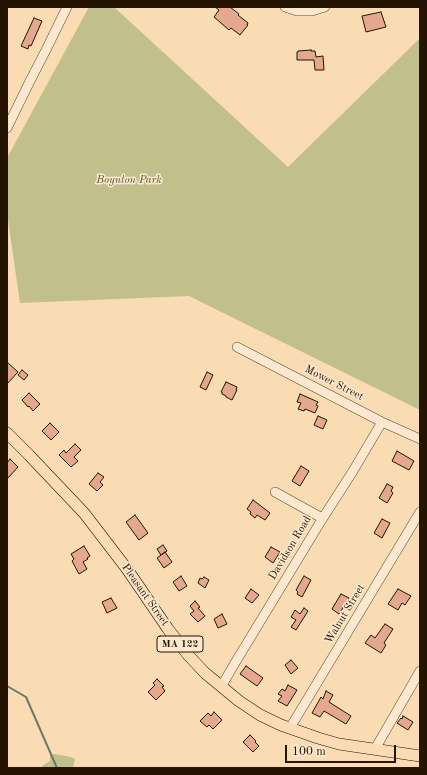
<!DOCTYPE html>
<style>
body{margin:0}
#map{position:relative;width:427px;height:775px;overflow:hidden;background:#f9dcb3;font-family:"Old Standard TT",serif}
canvas{display:block}
.frame{position:absolute;inset:0;border:8px solid #241400;pointer-events:none}
.scale{position:absolute;left:285px;top:745px;width:111px;height:18px;box-sizing:border-box;border:2px solid #241400;border-top:0;padding-left:5px;font-size:12px;line-height:14px;white-space:nowrap;color:#241400;-webkit-text-stroke:3px #fbe8ce;paint-order:stroke}
</style>
<div id="map">
<canvas width="427" height="775"></canvas>
<div class="frame"></div>
<div class="scale">100 m</div>
</div>
<script>
const g = document.querySelector('canvas').getContext('2d');
g.lineJoin = 'round';
function fill(path, color) {
  g.fillStyle = color;
  g.fill(path, 'evenodd');
}
function toPath(rows) {
  const path = new Path2D();
  for (const r of rows) {
    path.moveTo(r[0], r[1]);
    for (let i = 2; i < r.length; i += 2) path.lineTo(r[i], r[i + 1]);
  }
  return path;
}
function strokePath(path, color, width, dash) {
  g.strokeStyle = color;
  g.lineWidth = width;
  g.lineCap = dash ? 'butt' : 'round';
  g.setLineDash(dash || []);
  g.stroke(path);
}
function drawText(font, color, halo, rows, align = 'center') {
  g.font = font + ' "Old Standard TT",serif';
  g.lineWidth = 3;
  g.setLineDash([]);
  g.textBaseline = 'middle';
  g.strokeStyle = halo;
  g.fillStyle = color;
  for (const [text, x, y, turn = 0] of rows) {
    g.save();
    g.translate(x, y);
    g.rotate((+turn || 0) * Math.PI / 180);
    g.textAlign = isNaN(turn) ? turn : align;
    if (halo) g.strokeText(text, 0, 0);
    g.fillText(text, 0, 0);
    g.restore();
  }
}
const green = toPath([
 [89,7,114,7,288,167,420,38,420,410,189,296,20,303,7,213,7,158],
 [50,754,55,754,71,757,75,759,73,768,42,768,42,766,50,761]
]);
const stream = toPath([
 [7,686,26,697,57,768]
]);
const building = toPath([
 [215,7,230,7,239,14,238,15,248,23,247,25,248,25,240,35,231,28,229,30,214,17,219,10,215,7],
 [381,12,386,27,366,32,362,16,381,12],
 [34,18,42,21,31,46,29,45,28,49,21,46,34,18],
 [311,50,311,51,315,51,316,57,323,56,324,70,315,70,314,60,297,60,297,52,298,52,298,51,311,50],
 [7,362,18,372,7,384,7,362],
 [22,370,28,375,24,380,18,375,22,370],
 [207,372,213,375,206,390,200,387,207,372],
 [226,382,237,387,236,390,237,390,232,400,226,397,226,396,222,394,222,392,221,392,226,382],
 [29,393,40,404,33,411,29,406,28,407,22,400,29,393],
 [300,394,318,402,316,405,318,406,315,413,305,409,304,411,298,409,301,403,297,402,300,394],
 [318,416,327,420,323,429,314,425,318,416],
 [50,423,59,432,51,440,42,431,50,423],
 [75,444,81,450,74,457,78,461,71,467,59,455,64,450,66,453,75,444],
 [397,451,414,461,409,470,392,461,397,451],
 [10,459,18,467,7,479,7,463,10,459],
 [301,466,309,471,300,486,292,481,301,466],
 [98,473,104,477,100,482,103,485,97,491,89,484,98,473],
 [387,484,393,487,391,491,393,493,387,503,379,498,387,484],
 [253,500,270,513,265,520,257,515,255,518,250,514,251,512,247,509,253,500],
 [135,515,148,533,139,540,126,522,135,515],
 [382,519,390,523,382,538,374,533,382,519],
 [163,545,167,551,161,555,157,549,163,545],
 [84,546,90,556,87,558,88,559,83,562,87,569,79,574,72,561,74,559,71,554,84,546],
 [271,547,280,552,273,563,265,557,271,547],
 [165,552,172,562,164,568,157,558,165,552],
 [181,576,187,586,179,591,173,582,181,576],
 [304,576,311,580,302,597,297,594,298,592,296,590,304,576],
 [204,577,209,580,205,588,198,583,200,578,202,579,204,577],
 [251,589,259,595,252,603,245,598,251,589],
 [398,589,411,596,405,605,402,603,398,610,388,604,398,589],
 [341,594,349,598,339,614,332,609,341,594],
 [111,598,117,608,107,613,102,602,111,598],
 [195,601,200,607,198,608,205,616,198,622,190,614,194,611,190,606,195,601],
 [304,608,308,611,296,630,291,627,296,620,291,617,295,610,300,614,304,608],
 [222,614,227,624,218,628,214,619,222,614],
 [385,624,393,629,384,643,386,645,381,653,365,643,371,635,375,638,385,624],
 [291,660,298,668,291,674,285,665,291,660],
 [246,666,263,678,257,686,240,674,246,666],
 [157,679,164,686,162,687,165,691,156,700,148,692,155,685,153,683,157,679],
 [288,685,297,690,287,706,278,701,282,696,278,694,282,689,285,691,288,685],
 [326,691,333,695,329,702,351,716,346,724,324,711,320,717,312,713,321,697,323,699,326,691],
 [214,712,222,720,213,729,209,725,207,727,200,721,208,713,211,716,214,712],
 [403,716,413,722,408,730,397,723,401,718,402,719,403,716],
 [250,735,256,741,255,742,259,746,253,752,243,742,250,735]
]);
const minor = toPath([
 [285,7,297,11,312,11,325,7],
 [7,128,30,81,47,48,67,7],
 [237,347,382,422,420,439],
 [275,492,322,518],
 [221,687,235,663,321,521,353,471,382,422],
 [290,728,420,512],
 [375,749,420,671]
]);
const major = toPath([
 [7,433,29,455,84,513,127,569,168,629,189,656,205,673,239,701,260,715,281,725,318,738,339,744,420,756]
]);
const shields = [
 [180,644,46]
];
const shieldNames = [
 ["MA 122",180,644]
];
const parkNames = [
 ["Boynton Park",129,180]
];
const streetNames = [
 ["Mower Street",334,383,27],
 ["Davidson Road",290,548,-59],
 ["Pleasant Street",145,595,55],
 ["Walnut Street",345,614,-59]
];
fill(green, '#c1bf8a');
strokePath(stream, '#6d7965', 2);
fill(building, '#e4a88f');
strokePath(building, '#241400', 1);
strokePath(minor, '#59462d', 10);
strokePath(major, '#241400', 12);
strokePath(minor, '#fbe8ce', 9);
strokePath(major, '#f9dcb3', 11);
for (const [x, y, w] of shields) {
  const box = new Path2D();
  box.roundRect(x - w / 2, y - 8, w, 16, 3);
  g.fillStyle = '#fbe8ce';
  g.fill(box);
  strokePath(box, '#241400', 1);
}
drawText('bold 10px', '#241400', null, shieldNames);
drawText('italic 11px', '#5b5030', '#fbe8ce', parkNames);
drawText('11px', '#241400', '#fbe8ce', streetNames);
</script>
